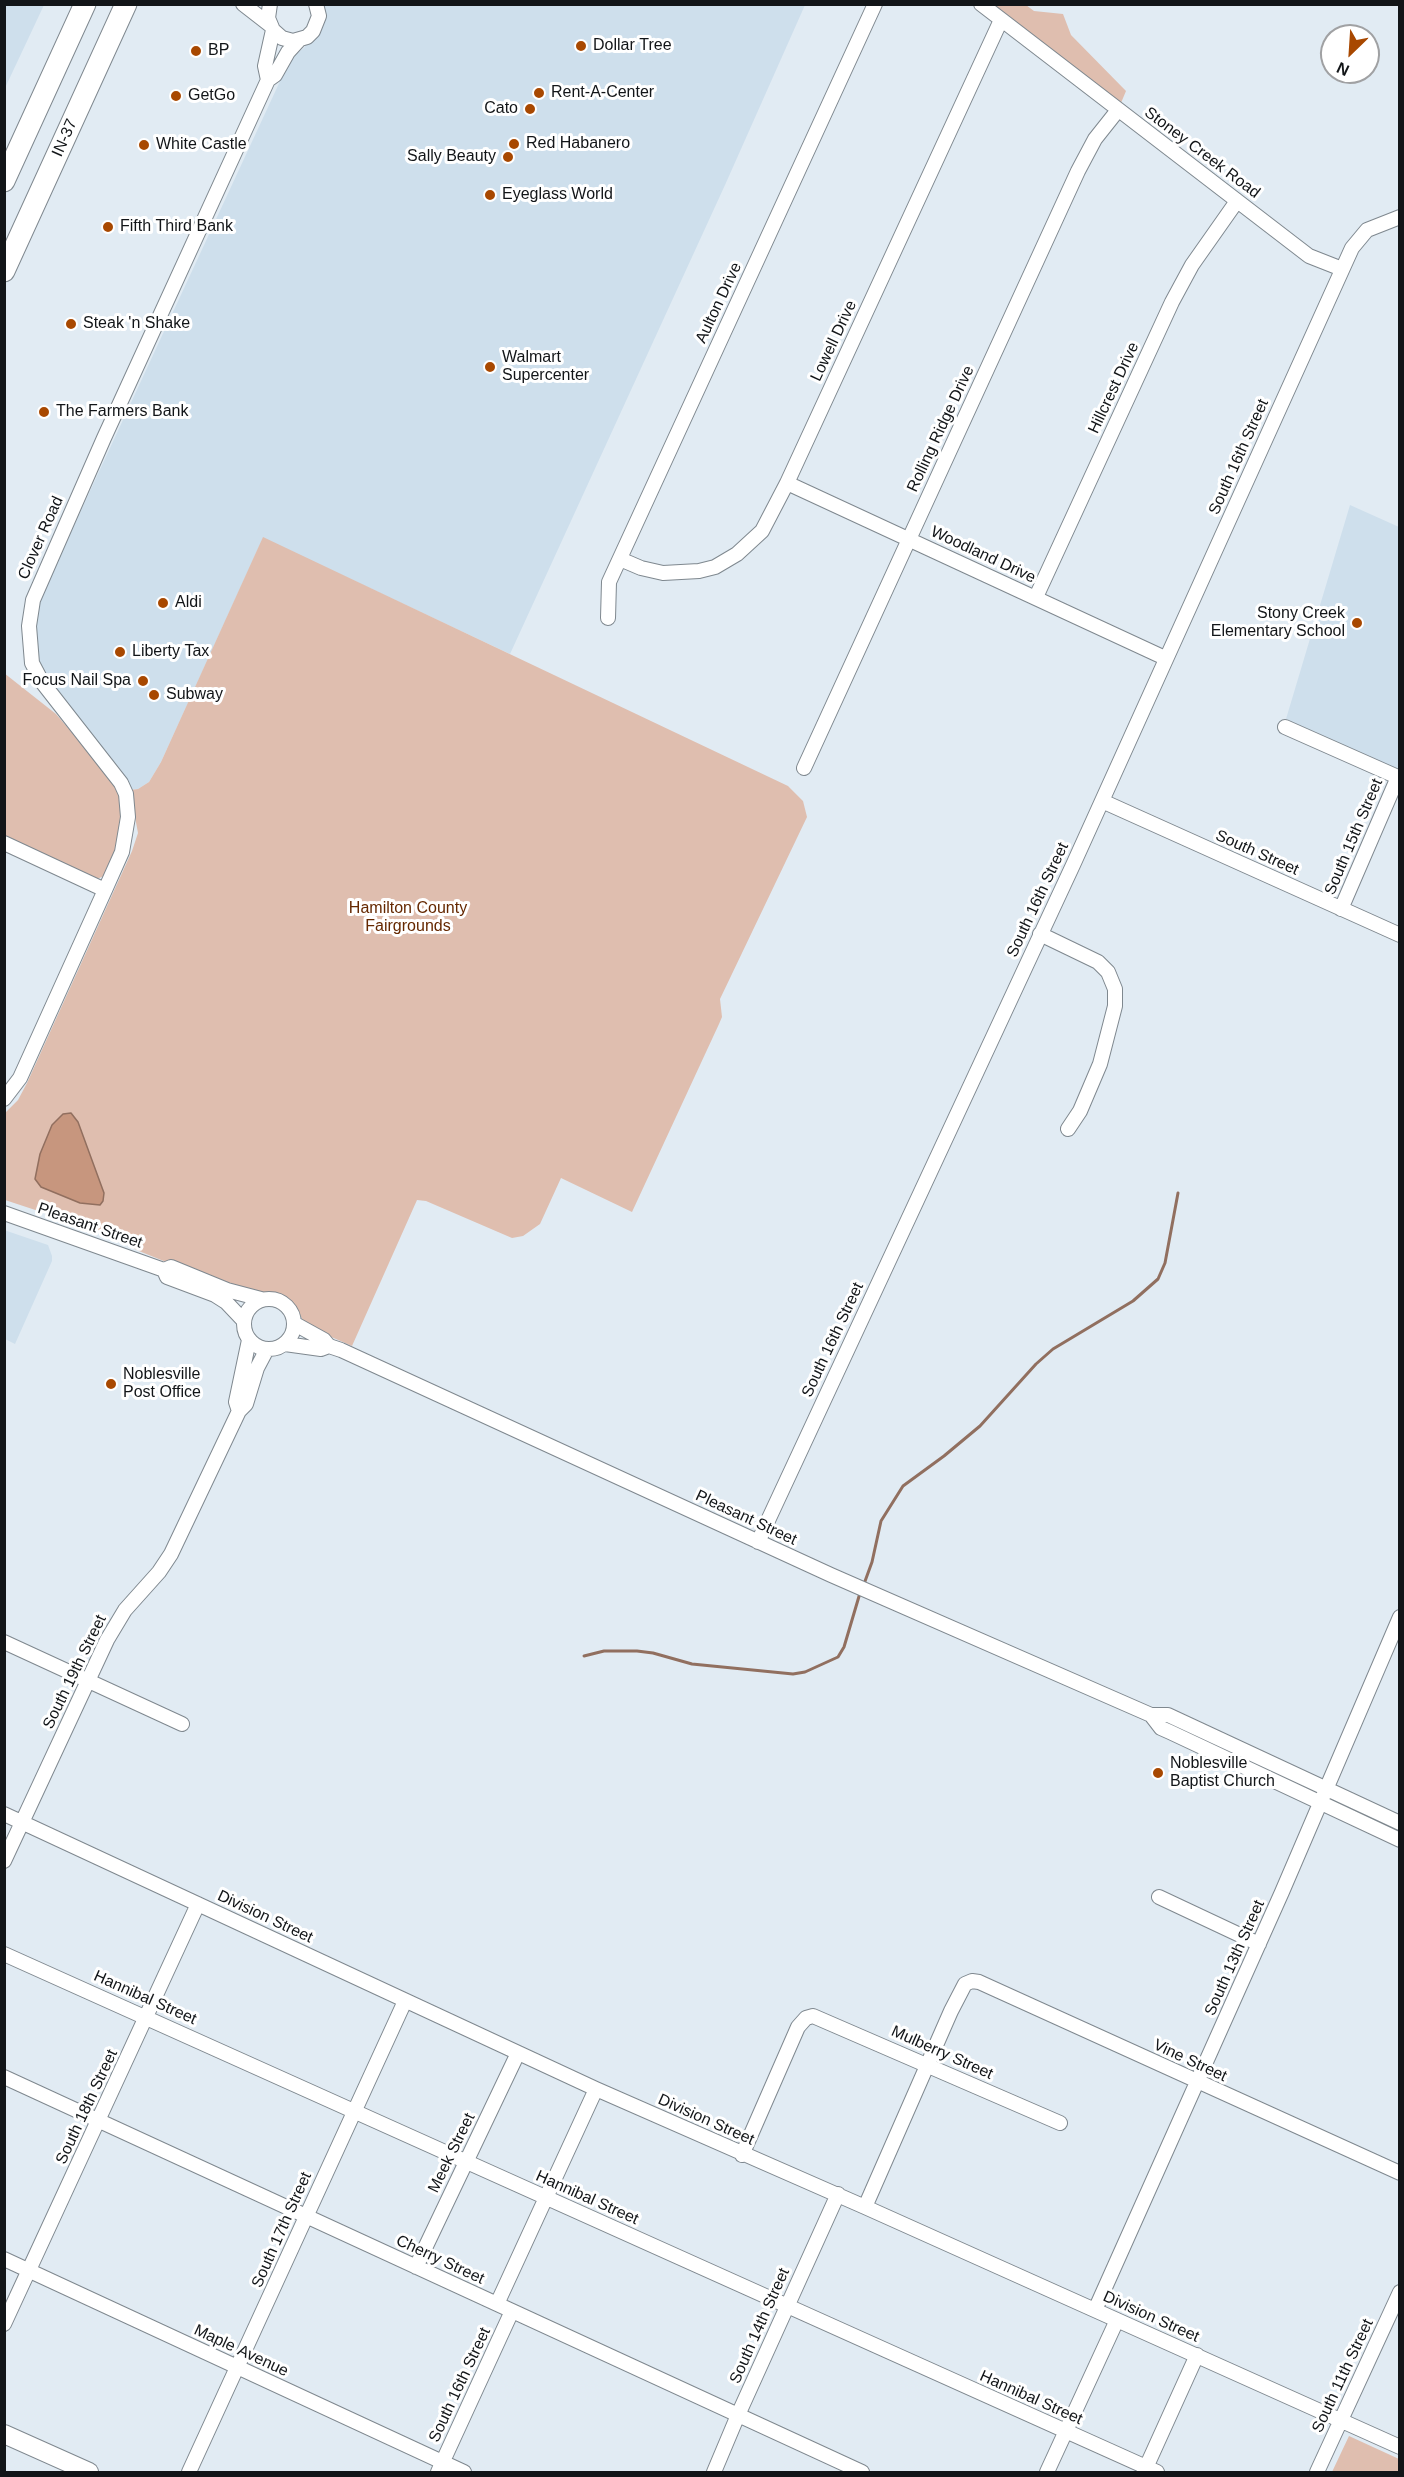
<!DOCTYPE html>
<style>
body{margin:0}
#map{position:relative;width:1404px;height:2477px;overflow:hidden;background:#e1ebf3;font-family:Helvetica,sans-serif}
canvas{display:block}
.frame{position:absolute;inset:0;border:6px solid #121518;pointer-events:none}
.north{position:absolute;left:1320px;top:24px;width:60px;height:60px;box-sizing:border-box;background:#fff;border:2px solid #a0a1a3;border-radius:50%;rotate:205deg;font-size:16px;font-weight:700;line-height:24px;text-align:center;color:#121518}
.north::after{content:'';display:block;margin:auto;width:21px;height:27px;background:#a84800;clip-path:polygon(50% 0,100% 100%,50% 72%,0 100%)}
</style>
<div id="map">
<canvas width="1404" height="2477"></canvas>
<div class="frame"></div>
<div class="north">N</div>
</div>
<script>
const g = document.querySelector('canvas').getContext('2d');
g.lineJoin = 'round';
function fill(path, color) {
  g.fillStyle = color;
  g.fill(path, 'evenodd');
}
function toPath(rows) {
  const path = new Path2D();
  for (const r of rows) {
    if (r.length === 3) {
      path.moveTo(r[0] + r[2], r[1]);
      path.arc(r[0], r[1], r[2], 0, 2 * Math.PI);
      continue;
    }
    path.moveTo(r[0], r[1]);
    for (let i = 2; i < r.length; i += 2) path.lineTo(r[i], r[i + 1]);
  }
  return path;
}
function strokePath(path, color, width, dash) {
  g.strokeStyle = color;
  g.lineWidth = width;
  g.lineCap = dash ? 'butt' : 'round';
  g.setLineDash(dash || []);
  g.stroke(path);
}
function drawText(font, color, halo, rows, align = 'center') {
  g.font = font + ' Helvetica,sans-serif';
  g.lineWidth = 6;
  g.setLineDash([]);
  g.textBaseline = 'middle';
  g.strokeStyle = halo;
  g.fillStyle = color;
  for (const [text, x, y, turn = 0] of rows) {
    g.save();
    g.translate(x, y);
    g.rotate((+turn || 0) * Math.PI / 180);
    g.textAlign = isNaN(turn) ? turn : align;
    if (halo) g.strokeText(text, 0, 0);
    g.fillText(text, 0, 0);
    g.restore();
  }
}
const built = toPath([
 [5,4,44,5,5,88,4,5],
 [324,5,805,5,725,185,510,654,263,538,161,762,149,782,138,789,130,790,122,771,52,689,44,672,38,657,35,628,39,601,288,64,297,53,304,48,324,15],
 [1350,505,1399,527,1399,770,1286,719],
 [4,1230,48,1245,52,1256,52,1261,15,1344,5,1339]
]);
const green = toPath([
 [987,5,1026,5,1034,11,1063,14,1071,35,1126,91,1118,110],
 [263,537,788,786,803,801,807,817,720,999,722,1017,719,1024,632,1212,561,1178,540,1224,523,1236,512,1238,426,1201,417,1200,352,1346,306,1326,299,1313,285,1299,272,1294,235,1290,139,1251,99,1231,5,1200,5,1113,18,1100,27,1083,132,851,138,833,130,790,138,789,149,782,161,762],
 [4,673,56,714,110,777,117,789,123,807,123,833,104,876,97,879,5,836],
 [1349,2436,1399,2459,1399,2472,1332,2472]
]);
const water = toPath([
 [71,1113,78,1122,104,1193,103,1201,100,1205,80,1203,41,1187,35,1179,40,1154,52,1125,63,1114,71,1113]
]);
const stream = toPath([
 [864,1584,872,1562,881,1521,903,1486,944,1456,980,1426,1036,1364,1053,1349,1133,1301,1158,1279,1165,1263,1178,1193],
 [584,1656,604,1651,637,1651,653,1653,692,1664,793,1674,805,1672,838,1657,844,1647,860,1593]
]);
const minor = toPath([
 [243,4,270,25],
 [270,4,268,18,273,30,282,38,293,41,307,37,313,31,319,16,316,4],
 [981,4,1309,256,1342,269],
 [268,80,265,66,273,30],
 [787,483,1165,658],
 [620,559,641,568,663,573,699,571,715,567,737,554,762,531,787,483,1001,20],
 [1036,597,1172,302,1192,265,1237,201],
 [608,618,609,582,875,4],
 [1285,727,1400,778],
 [804,768,1078,171,1095,139,1118,110],
 [1102,801,1400,935],
 [4,843,105,890],
 [1341,909,1398,777],
 [1040,934,1098,962,1108,972,1115,989,1115,1006,1100,1064,1080,1111,1068,1129],
 [4,1099,20,1078,105,890,122,852,128,817,126,794,121,783,42,682,32,663,29,626,33,600,104,438,268,80,275,75,288,52,299,40],
 [4,1213,164,1270,171,1267,227,1290,261,1299],
 [164,1270,167,1277,215,1295,226,1302,244,1321],
 [269,1324,25],
 [295,1324,324,1340,329,1346],
 [285,1344,321,1349,329,1346,341,1350,831,1575,1151,1715,1168,1715,1400,1823],
 [239,1411,236,1402,249,1340],
 [758,1542,1073,865,1352,248,1367,230,1400,217],
 [4,1642,182,1724],
 [1151,1715,1161,1728,1170,1732,1400,1840],
 [4,1814,596,2089,865,2207,1400,2447],
 [4,1861,107,1640,125,1610,159,1572,171,1554,239,1411,246,1404,257,1368,267,1349],
 [1159,1897,1259,1944],
 [4,1954,1157,2472],
 [4,2077,862,2472],
 [742,2155,798,2027,806,2018,813,2016,1060,2123],
 [865,2207,951,2011,965,1984,972,1981,979,1982,1400,2173],
 [4,2259,464,2472],
 [416,2267,518,2053],
 [497,2304,596,2089],
 [1095,2310,1282,1892,1400,1617],
 [4,2324,198,1904],
 [189,2472,405,2001],
 [438,2472,512,2311],
 [714,2472,738,2415,838,2194],
 [1047,2472,1117,2320],
 [1144,2472,1197,2355],
 [1317,2472,1400,2292]
]);
const major = toPath([
 [4,2434,89,2472]
]);
const highway = toPath([
 [4,181,85,4],
 [4,271,126,4]
]);
const markers = [
 [581,46,6,"#a84800"],
 [196,51,6,"#a84800"],
 [539,93,6,"#a84800"],
 [176,96,6,"#a84800"],
 [530,109,6,"#a84800"],
 [514,144,6,"#a84800"],
 [144,145,6,"#a84800"],
 [508,157,6,"#a84800"],
 [490,195,6,"#a84800"],
 [108,227,6,"#a84800"],
 [71,324,6,"#a84800"],
 [490,367,6,"#a84800"],
 [44,412,6,"#a84800"],
 [163,603,6,"#a84800"],
 [1357,623,6,"#a84800"],
 [120,652,6,"#a84800"],
 [143,681,6,"#a84800"],
 [154,695,6,"#a84800"],
 [111,1384,6,"#a84800"],
 [1158,1773,6,"#a84800"]
];
const poiNames = [
 ["Dollar Tree",593,46],
 ["BP",208,51],
 ["Rent-A-Center",551,93],
 ["GetGo",188,96],
 ["Cato",518,109,"right"],
 ["Red Habanero",526,144],
 ["White Castle",156,145],
 ["Sally Beauty",496,157,"right"],
 ["Eyeglass World",502,195],
 ["Fifth Third Bank",120,227],
 ["Steak 'n Shake",83,324],
 ["Walmart",502,358],
 ["Supercenter",502,376],
 ["The Farmers Bank",56,412],
 ["Aldi",175,603],
 ["Stony Creek",1345,614,"right"],
 ["Elementary School",1345,632,"right"],
 ["Liberty Tax",132,652],
 ["Focus Nail Spa",131,681,"right"],
 ["Subway",166,695],
 ["Noblesville",123,1375],
 ["Post Office",123,1393],
 ["Noblesville",1170,1764],
 ["Baptist Church",1170,1782]
];
const streetNames = [
 ["IN-37",65,138,-66],
 ["Stoney Creek Road",1202,153,37],
 ["Aulton Drive",719,303,-65],
 ["Lowell Drive",834,341,-65],
 ["Hillcrest Drive",1114,388,-65],
 ["Rolling Ridge Drive",941,429,-65],
 ["South 16th Street",1239,457,-66],
 ["Clover Road",41,538,-66],
 ["Woodland Drive",983,555,25],
 ["South 15th Street",1354,837,-67],
 ["South Street",1257,853,24],
 ["South 16th Street",1038,900,-65],
 ["Pleasant Street",90,1226,19],
 ["South 16th Street",833,1340,-65],
 ["Pleasant Street",746,1518,25],
 ["South 19th Street",75,1672,-64],
 ["Division Street",265,1917,25],
 ["South 13th Street",1235,1958,-66],
 ["Hannibal Street",145,1998,24],
 ["Mulberry Street",942,2053,24],
 ["Vine Street",1190,2061,25],
 ["South 18th Street",87,2107,-65],
 ["Division Street",706,2120,24],
 ["Meek Street",452,2153,-64],
 ["Hannibal Street",587,2198,24],
 ["South 17th Street",282,2230,-66],
 ["Cherry Street",440,2260,25],
 ["Division Street",1151,2317,24],
 ["South 14th Street",760,2326,-66],
 ["Maple Avenue",241,2351,25],
 ["South 11th Street",1343,2376,-65],
 ["South 16th Street",460,2385,-65],
 ["Hannibal Street",1031,2398,24]
];
const parkNames = [
 ["Hamilton County",408,909],
 ["Fairgrounds",408,927]
];
fill(built, '#cedfec');
fill(green, '#dfbeaf');
fill(water, '#c7967e');
strokePath(water, '#916f5f', 1.5);
strokePath(stream, '#916f5f', 3);
strokePath(minor, '#7f888f', 16);
strokePath(major, '#7f888f', 20);
strokePath(highway, '#7f888f', 23);
strokePath(minor, '#fff', 14);
strokePath(major, '#fff', 18);
strokePath(highway, '#fff', 21);
for (const [x, y, r, color] of markers) {
  const dot = new Path2D();
  dot.arc(x, y, r, 0, 2 * Math.PI);
  g.fillStyle = color;
  g.fill(dot);
  strokePath(dot, '#fff', 2);
}
drawText('16px', '#121518', '#fff', poiNames, 'left');
drawText('16px', '#121518', '#fff', streetNames);
drawText('16px', '#652801', '#fff', parkNames);
</script>
